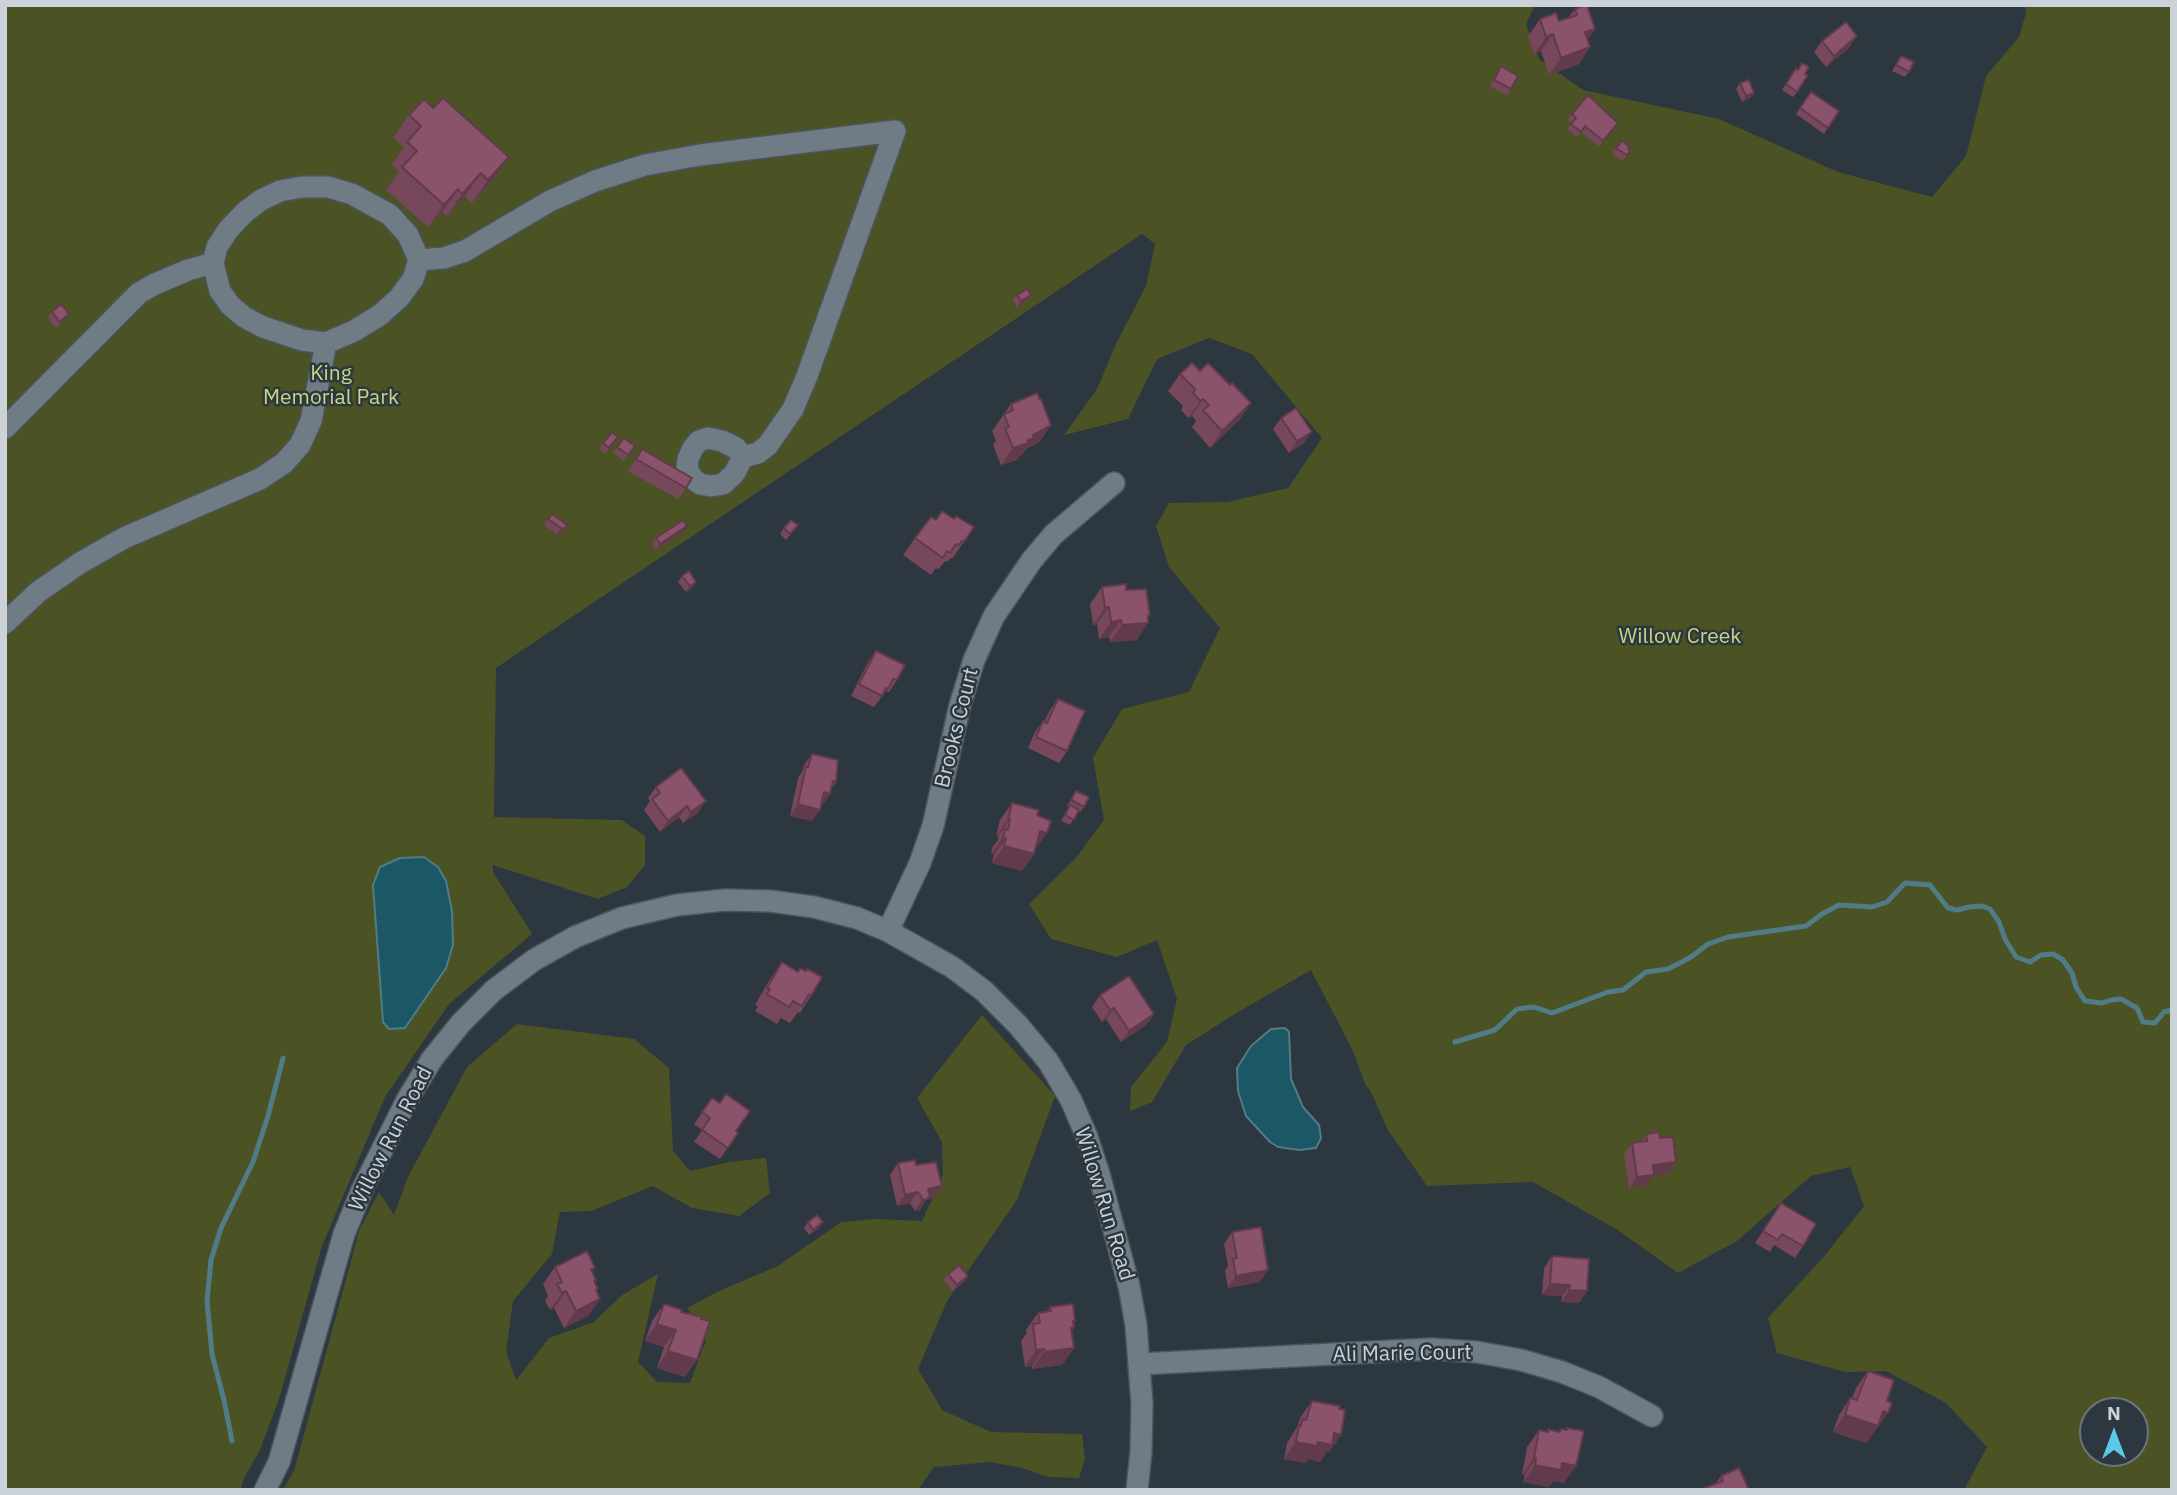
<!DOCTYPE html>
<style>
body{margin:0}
#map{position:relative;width:2177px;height:1495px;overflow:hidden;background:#2c3740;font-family:"IBM Plex Sans",sans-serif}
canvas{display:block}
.frame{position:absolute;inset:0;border:7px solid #cbd2d8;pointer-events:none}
.north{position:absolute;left:2079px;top:1397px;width:70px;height:70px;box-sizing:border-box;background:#2c3740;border:2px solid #6c757d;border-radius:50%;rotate:0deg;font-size:19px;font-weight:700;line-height:28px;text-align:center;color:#cbd2d8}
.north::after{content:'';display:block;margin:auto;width:24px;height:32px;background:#5bc8e7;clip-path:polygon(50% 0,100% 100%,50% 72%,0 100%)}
</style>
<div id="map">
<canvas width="2177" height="1495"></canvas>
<div class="frame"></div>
<div class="north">N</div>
</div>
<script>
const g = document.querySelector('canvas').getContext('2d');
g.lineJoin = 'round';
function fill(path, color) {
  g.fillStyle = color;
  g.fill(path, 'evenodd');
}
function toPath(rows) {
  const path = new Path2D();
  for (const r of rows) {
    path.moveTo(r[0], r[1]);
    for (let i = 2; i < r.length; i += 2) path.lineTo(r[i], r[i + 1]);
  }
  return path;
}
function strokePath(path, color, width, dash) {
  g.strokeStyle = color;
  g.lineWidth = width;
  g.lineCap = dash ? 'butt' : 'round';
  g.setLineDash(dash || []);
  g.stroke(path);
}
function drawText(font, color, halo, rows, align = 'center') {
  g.font = font + ' "IBM Plex Sans",sans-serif';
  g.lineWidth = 5;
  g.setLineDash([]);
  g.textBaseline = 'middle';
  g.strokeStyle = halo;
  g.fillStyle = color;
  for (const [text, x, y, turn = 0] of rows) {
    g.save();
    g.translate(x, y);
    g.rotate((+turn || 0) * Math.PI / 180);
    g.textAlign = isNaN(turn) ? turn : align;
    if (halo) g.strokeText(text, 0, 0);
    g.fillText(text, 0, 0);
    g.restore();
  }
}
const green = toPath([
 [5,5,1535,5,1526,24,1539,59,1583,90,1719,119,1838,172,1932,197,1966,156,1986,76,2019,37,2026,13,2025,5,2172,5,2172,1490,1964,1490,1987,1447,1946,1403,1886,1371,1845,1372,1777,1353,1768,1318,1826,1254,1864,1206,1850,1167,1811,1176,1737,1241,1678,1273,1616,1229,1533,1182,1427,1186,1388,1130,1370,1090,1366,1086,1353,1051,1311,970,1238,1012,1186,1045,1152,1102,1130,1111,1131,1087,1167,1042,1177,999,1157,940,1117,957,1051,939,1029,904,1075,859,1104,820,1093,758,1122,709,1189,692,1220,628,1169,567,1156,526,1169,503,1228,502,1288,488,1322,438,1252,354,1209,338,1157,359,1128,419,1064,435,1097,389,1116,344,1146,286,1155,244,1142,234,496,668,494,817,622,820,645,836,645,865,627,887,598,899,493,865,493,872,532,934,449,1004,385,1097,322,1246,279,1399,259,1452,245,1476,240,1490,5,1490],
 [2093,1411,2135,1411,2135,1453,2093,1453],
 [982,1015,1055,1096,1017,1200,947,1301,918,1369,942,1410,991,1432,1082,1434,1085,1459,1079,1478,1048,1477,1022,1468,990,1462,934,1467,918,1490,283,1490,294,1471,359,1231,379,1192,394,1215,408,1177,467,1067,517,1024,634,1039,669,1068,673,1151,690,1171,729,1162,766,1158,770,1193,739,1216,692,1208,653,1186,591,1211,560,1212,552,1254,513,1301,506,1351,516,1380,549,1338,594,1322,622,1295,658,1274,638,1362,657,1382,690,1383,706,1340,687,1308,719,1291,778,1266,841,1222,876,1219,922,1221,943,1175,942,1142,917,1098]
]);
const water = toPath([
 [424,857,438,867,446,881,452,911,453,945,446,968,405,1028,389,1029,383,1022,373,885,380,867,400,858,424,857],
 [1285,1028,1289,1032,1291,1079,1303,1107,1319,1125,1321,1138,1316,1148,1299,1150,1278,1147,1270,1142,1246,1116,1238,1091,1237,1068,1251,1046,1271,1029,1285,1028]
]);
const stream = toPath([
 [1455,1042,1495,1030,1517,1009,1534,1007,1552,1013,1608,992,1623,990,1646,972,1668,969,1691,957,1708,944,1728,937,1806,926,1822,914,1839,905,1872,907,1887,902,1905,883,1930,885,1948,908,1957,910,1969,907,1982,906,1990,909,1999,922,2005,939,2016,957,2030,962,2041,955,2053,954,2063,960,2072,973,2076,987,2085,1001,2102,1003,2111,1000,2121,999,2137,1008,2143,1022,2155,1023,2164,1012,2172,1010],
 [232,1441,224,1400,212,1354,207,1301,211,1260,221,1228,253,1162,268,1116,283,1058]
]);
const minor = toPath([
 [326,343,302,340,263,327,244,317,230,305,220,291,213,263,217,247,228,230,245,212,261,200,280,191,302,187,328,187,352,194,390,215,408,235,419,260,444,258,465,251,550,201,595,181,645,165,700,155,895,131,807,376,793,409,768,445,758,453,743,457,734,474,723,484,711,486,700,484,692,478,687,468,688,459,693,448,699,441,708,438,722,441,736,448,743,457],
 [5,428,139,293,155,284,188,270,213,263],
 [5,623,38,592,80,563,124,538,260,479,284,463,300,445,311,421,326,343,354,331,380,315,399,298,413,279,419,260],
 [888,931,920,863,933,826,960,705,974,660,994,616,1032,560,1053,535,1114,483],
 [1140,1364,1431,1349,1477,1352,1521,1360,1562,1372,1599,1387,1652,1416],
 [265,1490,279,1462,344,1234,362,1190,407,1100,432,1059,461,1023,494,990,534,960,575,937,622,918,677,905,725,900,770,901,814,907,857,918,888,931,952,967,984,991,1018,1025,1048,1061,1071,1100,1087,1137,1099,1174,1129,1286,1136,1325,1142,1404,1141,1452,1137,1490]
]);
const wall = toPath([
 [1575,9,1595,29,1588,39,1590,47,1579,64,1549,75,1541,51,1534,54,1528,36,1540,19,1559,21,1568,18],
 [1822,41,1849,48,1826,67,1814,52],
 [1901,56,1909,72,1905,77,1892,71],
 [1501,66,1511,89,1507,95,1490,86],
 [1796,68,1805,74,1797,92,1793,97,1782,90],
 [1740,83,1754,93,1750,98,1742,102,1736,89],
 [1811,92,1839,111,1824,134,1796,114],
 [1572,114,1614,129,1599,146,1581,132,1577,137,1567,129,1572,123,1568,120],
 [409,115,493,180,472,203,465,196,447,216,442,212,428,227,386,190,399,171,392,164,404,147,393,138],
 [1622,141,1631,150,1623,161,1612,154],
 [1017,295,1031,295,1027,301,1017,307,1013,300],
 [52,312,65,319,56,328,48,318],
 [1200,371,1230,385,1251,403,1239,420,1210,448,1192,427,1196,421,1192,416,1188,418,1181,410,1183,406,1168,391,1180,374],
 [1011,404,1051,425,1039,442,1026,449,1022,455,1019,456,1017,460,1001,465,993,445,996,441,992,431],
 [1281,418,1304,443,1289,453,1273,429],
 [618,437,605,454,599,448,603,443],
 [624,438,635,446,624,461,613,452],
 [642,449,686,488,678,499,628,471],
 [552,514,567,525,560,535,557,534,544,525],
 [954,519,974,527,952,559,951,558,947,562,945,561,938,570,936,568,931,575,903,555,915,538,936,520],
 [798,525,786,540,780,534,784,528],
 [683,532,656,550,652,544,656,538],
 [682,576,696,582,692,588,686,592,678,582],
 [1102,587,1126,590,1150,615,1137,640,1110,642,1109,637,1099,639,1097,624,1093,625,1090,604],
 [876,651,897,680,889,692,886,691,874,707,851,696,868,662],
 [1058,699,1067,751,1059,763,1028,748,1035,732,1043,721,1044,722,1050,710],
 [812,754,836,782,832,788,830,794,822,805,821,805,812,821,790,816,798,778,802,772,804,765],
 [656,787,698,813,683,823,679,817,660,832,644,810,650,801,648,798],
 [1076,791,1084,807,1080,812,1078,811,1070,825,1061,821,1069,807,1067,806],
 [1012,803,1037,815,1034,854,1022,871,992,863,994,855,991,854,993,846,998,840,998,836,996,836,1000,820],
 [782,962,797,972,811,996,800,1013,798,1012,790,1023,781,1018,777,1024,755,1011,758,1006,755,1005,770,979],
 [1100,995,1154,1014,1146,1025,1121,1042,1106,1019,1102,1022,1092,1007],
 [712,1098,738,1133,720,1159,694,1142,702,1130,694,1124],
 [1646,1134,1660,1138,1676,1162,1668,1174,1653,1176,1646,1186,1629,1188,1624,1154,1632,1143,1641,1142],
 [898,1163,916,1165,942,1186,934,1198,927,1199,919,1211,915,1211,910,1203,897,1206,890,1175],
 [1781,1203,1803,1246,1795,1258,1774,1245,1770,1252,1755,1243],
 [808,1222,819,1228,809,1235,804,1228],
 [1232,1232,1260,1282,1228,1288,1225,1271,1228,1266,1224,1244],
 [1552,1256,1587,1291,1579,1303,1561,1302,1562,1296,1542,1295,1544,1268],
 [555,1267,595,1268,592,1271,596,1280,595,1283,596,1291,600,1299,588,1316,564,1328,554,1308,550,1310,545,1301,548,1296,543,1284],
 [948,1274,968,1276,964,1282,953,1291,944,1280],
 [664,1304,681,1312,685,1377,657,1368,664,1347,645,1341,652,1321],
 [1050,1307,1073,1324,1072,1331,1074,1348,1062,1365,1032,1369,1032,1366,1025,1367,1021,1341,1027,1333,1026,1330,1038,1313,1047,1312],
 [1868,1371,1887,1401,1888,1413,1866,1443,1833,1432,1839,1415,1850,1398,1852,1398,1856,1388],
 [1312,1401,1341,1435,1329,1452,1327,1451,1320,1462,1308,1459,1305,1463,1284,1459,1287,1443,1297,1427,1300,1418],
 [1567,1428,1564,1483,1553,1481,1549,1487,1523,1482,1525,1475,1522,1475,1527,1447,1539,1430,1546,1432,1548,1429,1559,1431,1561,1429,1565,1430],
 [1721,1476,1749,1490,1702,1490,1704,1488,1715,1484]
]);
const shadedWall = toPath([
 [1595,29,1583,46,1585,32],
 [1553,34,1541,51,1534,54,1546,37],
 [1857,36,1849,48,1826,67,1834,56],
 [1590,47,1579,64,1549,75,1561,58],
 [1754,93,1750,98,1742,102,1746,96],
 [509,157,493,180,472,203,488,180],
 [481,173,465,196,447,216,462,194],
 [458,189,442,212,428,227,444,205],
 [1031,295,1027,301,1017,307,1021,301],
 [1203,399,1192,416,1188,418,1200,401],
 [1251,403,1239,420,1210,448,1222,431],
 [1051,425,1039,442,1026,449,1022,455,1019,456,1017,460,1001,465,1013,448,1033,435],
 [1312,432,1304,443,1289,453,1297,441],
 [687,526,683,532,656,550,660,544],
 [561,528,564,529,560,535,557,534],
 [696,582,692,588,686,592,690,586],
 [1109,607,1097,624,1093,625,1105,608],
 [1150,615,1145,623,1148,623,1137,640,1110,642,1122,625],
 [1121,620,1109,637,1099,639,1111,622],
 [824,792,830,794,822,805,816,804],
 [706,801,698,813,683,823,691,812],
 [798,804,820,810,812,821,790,816],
 [687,806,679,817,660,832,668,821],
 [1008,819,1010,819,998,836,996,836],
 [1040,831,1047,833,1035,850],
 [1003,837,1006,838,994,855,991,854],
 [1004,846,1034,854,1022,871,992,863],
 [1114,1008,1106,1019,1102,1022,1110,1010],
 [1154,1014,1146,1025,1121,1042,1129,1031],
 [1676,1162,1668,1174,1653,1176,1646,1186,1629,1188,1637,1177,1653,1165],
 [942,1186,934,1198,927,1199,919,1211,915,1211,928,1189],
 [918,1192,910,1203,897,1206,905,1195],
 [823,1222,819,1228,809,1235,813,1230],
 [1268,1270,1260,1282,1228,1288,1236,1276],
 [968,1276,964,1282,953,1291,957,1285],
 [1550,1284,1570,1285,1562,1296,1542,1295],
 [1569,1290,1587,1291,1579,1303,1561,1302],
 [566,1291,554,1308,550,1310,562,1293],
 [600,1299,588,1316,564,1328,576,1311],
 [657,1324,676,1330,664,1347,645,1341],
 [1074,1348,1062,1365,1032,1369,1044,1352],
 [1044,1349,1032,1366,1025,1367,1036,1350],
 [668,1351,697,1360,685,1377,657,1368],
 [1883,1411,1888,1413,1866,1443,1833,1432,1845,1415],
 [1334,1433,1341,1435,1329,1452,1327,1451,1320,1462,1308,1459,1305,1463,1284,1459,1296,1442,1318,1442],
 [1534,1458,1536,1458,1525,1475,1522,1475],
 [1562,1463,1576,1466,1564,1483,1553,1481,1549,1487,1523,1482,1535,1465]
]);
const building = toPath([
 [1585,5,1587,5,1595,29,1585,32,1590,47,1561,58,1553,34,1546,37,1540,19,1556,13,1559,21,1577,15,1575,9,1585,5],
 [1846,22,1857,36,1834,56,1822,41,1846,22],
 [1901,56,1914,62,1909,72,1896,65,1901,56],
 [1802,63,1809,67,1805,74,1808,75,1797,92,1786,84,1796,68,1798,70,1802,63],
 [1501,66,1518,76,1511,89,1494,80,1501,66],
 [1749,80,1754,93,1746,96,1740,83,1749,80],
 [1811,92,1839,111,1828,128,1800,108,1811,92],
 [1588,95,1618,123,1603,141,1585,126,1581,132,1571,124,1576,118,1572,114,1588,95],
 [443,98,509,157,488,180,481,173,462,194,458,189,444,205,402,167,417,151,407,142,421,126,409,115,424,99,433,108,443,98],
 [1622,141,1630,147,1628,149,1631,150,1627,155,1616,148,1622,141],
 [1027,289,1031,295,1021,301,1017,295,1027,289],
 [61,304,69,314,60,322,52,312,61,304],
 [1192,363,1200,371,1208,363,1230,385,1232,383,1251,403,1222,431,1203,410,1209,405,1203,399,1200,401,1193,393,1195,389,1180,374,1192,363],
 [1037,393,1040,400,1041,399,1051,425,1033,435,1034,438,1028,440,1028,443,1013,448,1005,428,1009,427,1004,414,1013,410,1011,404,1037,393],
 [1296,408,1312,432,1297,441,1281,418,1296,408],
 [612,432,618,437,609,448,603,443,612,432],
 [624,438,635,446,628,455,617,447,624,438],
 [642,449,692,478,686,488,636,459,642,449],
 [942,511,954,519,956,516,974,527,964,542,962,541,959,545,956,544,950,553,947,551,943,558,915,538,931,517,936,520,942,511],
 [552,514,567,525,564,529,561,528,548,519,552,514],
 [683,520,687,526,660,544,656,538,683,520],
 [791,520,798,525,790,534,784,528,791,520],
 [689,571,696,582,690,586,682,576,689,571],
 [1126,584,1126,590,1146,589,1150,615,1148,616,1148,623,1122,625,1121,620,1111,622,1109,607,1105,608,1102,587,1126,584],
 [876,651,905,665,897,680,893,679,888,689,886,688,882,696,859,684,876,651],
 [1058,699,1085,711,1067,751,1036,737,1043,721,1047,723,1058,699],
 [812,754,838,760,836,782,833,781,830,794,824,792,820,810,798,804,806,766,808,767,812,754],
 [681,768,706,801,691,812,687,806,668,821,652,799,660,793,656,787,681,768],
 [1076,791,1089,797,1084,807,1071,800,1076,791],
 [1012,803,1039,810,1037,815,1051,821,1047,833,1040,831,1034,854,1004,846,1006,838,1003,837,1005,829,1008,830,1010,819,1008,819,1012,803],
 [1070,805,1079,810,1074,820,1065,815,1070,805],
 [782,962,798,972,800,968,806,971,807,969,822,977,811,996,809,994,802,1006,793,1001,789,1007,767,994,770,989,767,988,782,962],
 [1129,976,1154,1014,1129,1031,1114,1008,1110,1010,1100,995,1129,976],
 [726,1094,750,1111,736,1131,738,1133,728,1148,702,1130,710,1118,702,1112,712,1098,720,1103,726,1094],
 [1659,1132,1660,1138,1673,1137,1676,1162,1653,1165,1654,1175,1637,1177,1632,1143,1647,1141,1646,1134,1659,1132],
 [915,1160,916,1165,936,1162,942,1186,928,1189,930,1196,927,1199,923,1200,918,1192,905,1195,898,1163,915,1160],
 [1781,1203,1816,1224,1803,1246,1782,1234,1778,1240,1763,1231,1781,1203],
 [817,1215,823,1222,813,1230,808,1222,817,1215],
 [1261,1227,1268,1270,1236,1276,1233,1259,1237,1258,1232,1232,1261,1227],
 [587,1251,595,1268,591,1269,596,1280,594,1281,598,1289,596,1290,600,1299,576,1311,566,1291,562,1293,557,1284,562,1282,555,1267,587,1251],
 [1552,1256,1589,1259,1587,1291,1569,1290,1570,1285,1550,1284,1552,1256],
 [959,1265,968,1276,957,1285,948,1274,959,1265],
 [664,1304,682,1310,681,1312,702,1317,701,1319,710,1321,697,1360,668,1351,676,1330,657,1324,664,1304],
 [1073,1304,1075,1321,1073,1321,1074,1328,1071,1328,1074,1348,1044,1352,1044,1349,1036,1350,1033,1324,1040,1323,1038,1313,1051,1311,1050,1307,1073,1304],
 [1868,1371,1894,1380,1887,1401,1892,1403,1888,1413,1883,1411,1878,1426,1845,1415,1850,1398,1857,1400,1868,1371],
 [1312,1401,1340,1406,1339,1409,1345,1410,1341,1435,1334,1433,1332,1445,1318,1442,1317,1446,1296,1442,1299,1425,1301,1426,1302,1419,1306,1420,1312,1401],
 [1567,1428,1584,1431,1576,1466,1562,1463,1561,1470,1535,1465,1536,1458,1534,1458,1539,1430,1548,1432,1548,1429,1560,1432,1561,1429,1567,1430,1567,1428],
 [1739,1468,1749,1490,1705,1490,1704,1488,1723,1481,1721,1476,1739,1468]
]);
const parkNames = [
 ["King",331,374],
 ["Memorial Park",331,398],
 ["Willow Creek",1680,637]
];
const streetNames = [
 ["Brooks Court",957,728,-76],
 ["Willow Run Road",391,1139,-63],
 ["Willow Run Road",1104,1204,73],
 ["Ali Marie Court",1402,1354,-1]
];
fill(green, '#4b5325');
fill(water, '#1c5766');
strokePath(water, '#507c88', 2);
strokePath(stream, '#507c88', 5);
strokePath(minor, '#4b555b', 24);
strokePath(minor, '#6f7c85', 21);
fill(wall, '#77475c');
fill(shadedWall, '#613a4b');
fill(building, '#8a536b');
strokePath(building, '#613a4b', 2);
drawText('21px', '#c6d681', '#2c3740', parkNames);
drawText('21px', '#cbd2d8', '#2c3740', streetNames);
</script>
